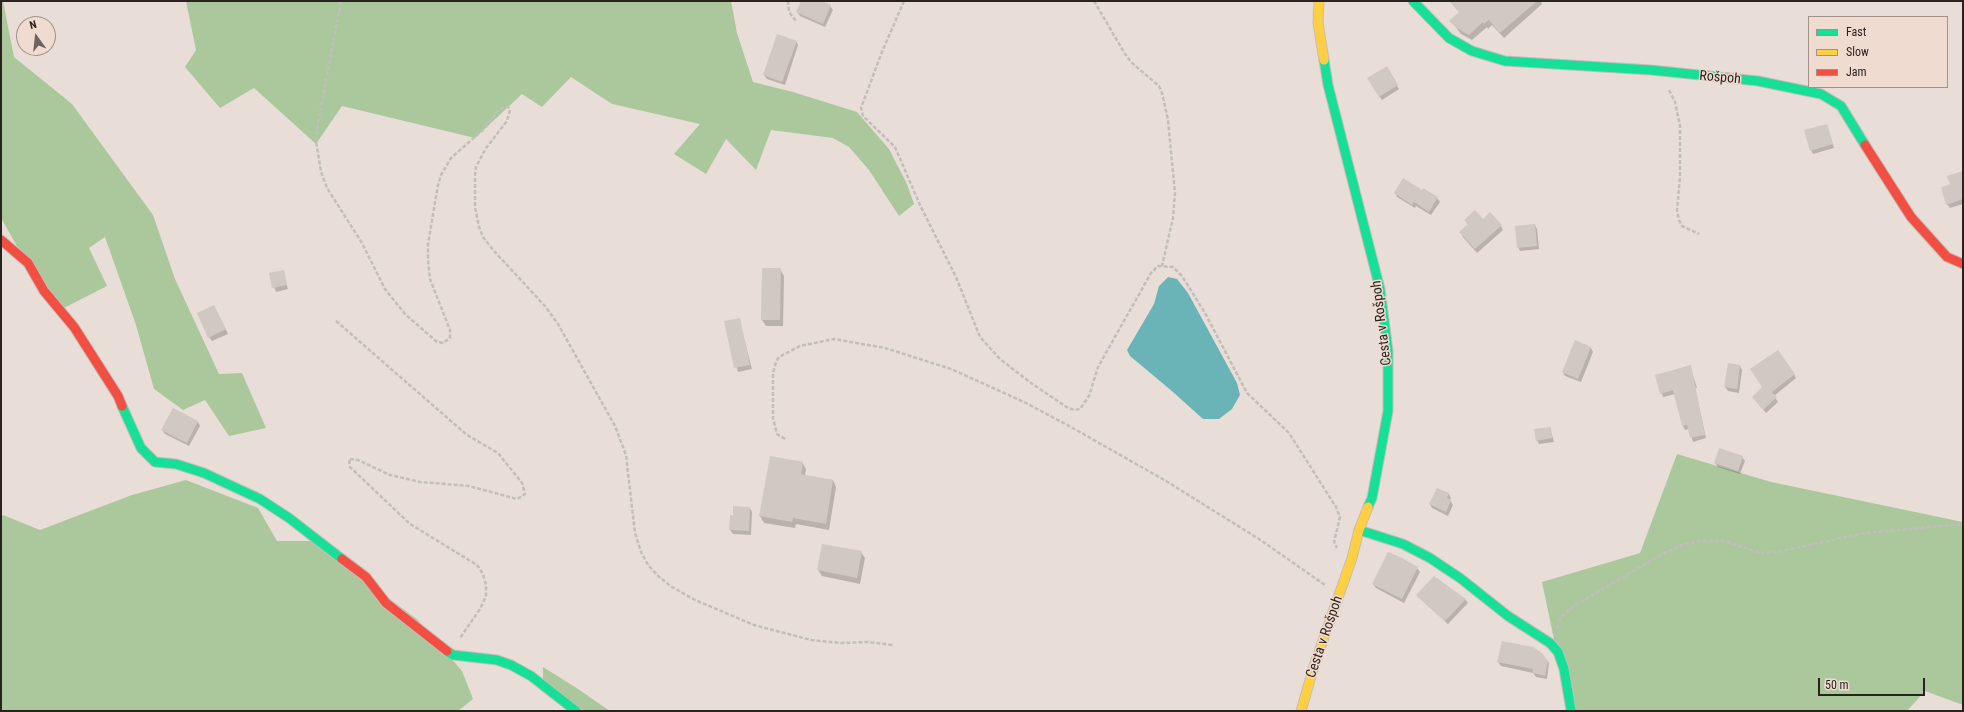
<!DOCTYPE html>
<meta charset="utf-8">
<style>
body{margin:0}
#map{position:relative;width:1964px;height:712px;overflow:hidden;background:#e9ddd7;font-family:"Roboto Condensed",sans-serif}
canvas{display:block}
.frame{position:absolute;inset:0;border:2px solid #2a221e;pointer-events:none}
.legend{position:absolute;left:1808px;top:16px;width:140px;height:72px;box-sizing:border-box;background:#f0dbd0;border:1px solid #a19189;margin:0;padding:5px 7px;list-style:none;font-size:12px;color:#2a221e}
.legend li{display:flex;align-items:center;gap:8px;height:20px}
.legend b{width:20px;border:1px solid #a19189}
.north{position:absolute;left:16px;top:16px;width:40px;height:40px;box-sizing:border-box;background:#f0dbd0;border:1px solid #a19189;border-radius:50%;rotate:345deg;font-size:11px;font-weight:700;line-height:16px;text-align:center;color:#2a221e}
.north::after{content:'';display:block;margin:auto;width:14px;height:18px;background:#6d635f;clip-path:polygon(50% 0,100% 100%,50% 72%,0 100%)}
.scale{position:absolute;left:1818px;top:678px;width:107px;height:18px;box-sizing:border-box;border:2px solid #2a221e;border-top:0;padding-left:5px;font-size:12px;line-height:14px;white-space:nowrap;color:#2a221e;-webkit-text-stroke:3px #f0dbd0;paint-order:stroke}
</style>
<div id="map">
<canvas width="1964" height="712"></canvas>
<div class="frame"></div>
<ul class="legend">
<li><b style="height:5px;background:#16e098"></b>Fast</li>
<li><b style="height:5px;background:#ffcf43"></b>Slow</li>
<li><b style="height:5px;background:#f24e42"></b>Jam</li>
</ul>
<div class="north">N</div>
<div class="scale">50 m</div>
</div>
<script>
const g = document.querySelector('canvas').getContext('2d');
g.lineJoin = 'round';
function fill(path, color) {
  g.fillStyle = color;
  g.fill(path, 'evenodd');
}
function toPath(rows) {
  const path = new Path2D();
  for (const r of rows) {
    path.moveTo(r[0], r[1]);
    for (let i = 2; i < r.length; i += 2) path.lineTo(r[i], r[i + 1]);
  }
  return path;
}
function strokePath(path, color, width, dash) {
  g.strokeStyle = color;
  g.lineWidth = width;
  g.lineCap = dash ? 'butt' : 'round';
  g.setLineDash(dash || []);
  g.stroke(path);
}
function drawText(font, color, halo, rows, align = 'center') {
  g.font = font + ' "Roboto Condensed",sans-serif';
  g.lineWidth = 3;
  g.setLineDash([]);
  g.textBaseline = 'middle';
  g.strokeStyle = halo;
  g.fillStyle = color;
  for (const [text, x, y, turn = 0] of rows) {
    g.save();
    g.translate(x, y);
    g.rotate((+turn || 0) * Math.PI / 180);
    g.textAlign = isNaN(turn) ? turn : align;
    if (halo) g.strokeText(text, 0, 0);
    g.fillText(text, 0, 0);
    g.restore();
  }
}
const forest = toPath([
 [1,1,3,1,14,57,72,104,153,215,175,279,219,374,242,373,266,428,229,436,205,400,183,410,154,389,136,325,105,237,89,248,107,286,62,309,22,255,1,218],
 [186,1,731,1,737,33,753,82,793,92,857,112,889,149,907,184,914,204,899,216,869,170,849,147,833,138,771,130,756,170,726,139,706,174,674,154,700,124,612,104,571,77,542,107,522,94,475,138,342,106,316,144,254,88,220,108,185,67,196,50],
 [1677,454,1771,482,1963,522,1963,705,1925,691,1907,711,1569,711,1542,582,1640,553],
 [186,480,258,508,277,541,312,541,418,620,462,671,473,699,458,711,1,711,1,516,3,515,40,530,132,495],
 [543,667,575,687,610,711,584,711,543,681]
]);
const water = toPath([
 [1168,277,1177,279,1188,293,1237,383,1240,395,1232,409,1219,419,1203,419,1173,392,1130,356,1127,350,1154,304,1159,286]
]);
const shadow = toPath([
 [802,1,819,1,830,6,833,10,825,27,800,16,797,12],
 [1450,1,1541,1,1542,4,1504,38,1492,25,1488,29,1487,27,1472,40,1461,34,1451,21,1460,13],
 [796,41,798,45,785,85,767,79,764,75],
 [1386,68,1399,89,1382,100,1368,79],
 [1827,125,1834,148,1813,154,1811,150],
 [1963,172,1963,204,1950,208,1947,204,1951,185],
 [1422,192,1437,198,1440,202,1431,215,1416,206,1415,208,1397,197,1395,193],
 [1465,220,1483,220,1501,226,1503,230,1477,253,1462,236,1468,225],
 [1535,225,1537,229,1539,249,1520,251,1518,247],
 [780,269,784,276,783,326,766,326,762,320],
 [283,271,288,289,276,292,270,273],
 [216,310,228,334,212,341,209,337],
 [739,319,752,369,738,372,725,322],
 [1575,342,1591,348,1593,352,1581,382,1565,376,1563,372],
 [1690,366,1697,388,1695,388,1706,438,1693,442,1689,429,1685,430,1683,426,1675,394,1663,397,1656,376],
 [1740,366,1742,370,1739,393,1728,391,1725,387],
 [1794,374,1796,378,1774,396,1778,402,1766,413,1753,397,1763,388],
 [198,422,200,426,189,446,165,434,162,430],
 [1550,428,1554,442,1539,444,1537,440],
 [771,457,802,462,806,469,805,476,833,480,836,487,829,530,796,524,795,528,764,523,760,516],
 [1742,457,1745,461,1740,474,1718,467,1715,463],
 [1449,494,1451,498,1450,500,1453,505,1448,516,1432,508,1430,504],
 [750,508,752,512,751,535,733,534,730,530,734,516],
 [861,552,865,558,860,584,822,576,818,570],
 [1417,568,1420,572,1404,603,1376,588,1373,584],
 [1417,596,1465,599,1468,603,1448,624],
 [1546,659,1549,663,1547,679,1536,677,1533,673,1501,666,1498,662]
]);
const building = toPath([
 [801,1,822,1,831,5,823,24,796,12],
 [1449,1,1537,1,1500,33,1489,20,1484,24,1483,22,1469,35,1457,28,1449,21,1459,12],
 [777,34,797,41,782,82,763,75],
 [1387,66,1398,85,1379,97,1367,78],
 [1827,124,1833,144,1810,151,1804,130],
 [1963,171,1963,199,1946,205,1941,187,1950,184,1947,176],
 [1403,178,1422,190,1423,188,1438,197,1429,212,1414,202,1412,205,1394,193],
 [1475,210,1483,219,1490,212,1502,225,1475,249,1459,232,1468,224,1464,220],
 [1535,224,1537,246,1517,248,1515,226],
 [762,268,781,268,780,320,761,320],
 [284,270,287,285,272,288,269,273],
 [214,305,226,329,208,338,197,313],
 [740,318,750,365,734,368,724,321],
 [1575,340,1591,347,1578,379,1562,372],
 [1778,350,1795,374,1772,392,1777,397,1763,410,1752,397,1762,387,1750,369],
 [1728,363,1740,365,1737,389,1724,387],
 [1691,365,1705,435,1690,438,1687,425,1682,426,1673,390,1660,394,1655,375],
 [173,408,198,421,187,443,161,430],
 [1551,427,1552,438,1536,441,1534,429],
 [1719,448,1743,456,1738,471,1714,463],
 [770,456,803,462,801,474,833,480,826,524,793,518,792,522,759,516],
 [1437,488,1449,493,1447,498,1451,500,1446,512,1429,504],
 [733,506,750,507,749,531,729,530,730,515,733,515],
 [822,544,862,551,857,578,817,570],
 [1388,552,1398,556,1418,567,1402,599,1372,584],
 [1434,576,1466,599,1445,621,1416,595],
 [1502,641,1533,647,1542,653,1548,661,1545,676,1533,673,1533,669,1497,662]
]);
const path = toPath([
 [341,1,318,123,316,141,321,172,327,188,362,243,385,289,405,314,437,342,443,343,450,338,450,330,430,279,428,260,428,244,438,185,441,175,451,158,485,128,498,111,505,107,508,107,510,110,507,121,486,148,476,167,475,176,475,207,479,227,483,237,493,250,545,306,558,324,615,426,626,455,635,533,641,552,648,565,658,576,672,587,695,600,754,625,811,640,841,643,867,642,893,645],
 [788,1,789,12,796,21],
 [904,1,882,52,861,108,863,116,895,147,920,205,956,277,980,337,1000,359,1031,383,1068,408,1075,410,1080,409,1089,396,1098,367,1151,273,1158,266,1173,267,1182,276,1205,313,1247,393,1289,433,1336,507,1340,517,1334,542,1337,548],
 [1094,1,1125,54,1132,63,1159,86,1162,93,1168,120,1175,193,1173,218,1162,266],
 [1669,90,1675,102,1680,126,1680,177,1677,211,1679,220,1682,226,1699,234],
 [336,321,467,435,498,453,522,483,525,494,517,499,469,486,420,482,390,475,358,460,349,459,350,467,410,524,477,565,483,574,486,585,486,596,480,609,460,638],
 [785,439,777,434,773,418,773,373,776,362,779,357,800,346,834,339,885,348,951,369,1024,402,1071,427,1166,481,1259,539,1325,585],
 [1557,628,1562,616,1574,606,1664,553,1682,545,1702,541,1725,541,1760,553,1772,553,1865,533,1963,524]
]);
const fast = toPath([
 [1413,1,1449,38,1472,51,1505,61,1651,70,1758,81,1821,94,1841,106,1865,145],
 [1324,60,1328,85,1380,289,1388,351,1388,411,1372,498,1368,507],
 [122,406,141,448,155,462,176,464,204,473,260,499,289,518,342,559],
 [1359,530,1403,544,1430,558,1460,578,1508,616,1550,643,1558,652,1564,669,1571,710],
 [447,651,453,655,497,660,511,665,531,676,576,711]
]);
const slow = toPath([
 [1319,1,1318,23,1324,60],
 [1301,711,1314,666,1352,558,1359,530,1368,507]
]);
const jam = toPath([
 [1865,145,1911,217,1947,257,1963,264],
 [1,240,28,263,44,291,74,327,118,396,122,406],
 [342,559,366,577,386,603,447,651]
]);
const streetNames = [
 ["Rošpoh",1720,78,5],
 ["Cesta v Rošpoh",1382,323,-97],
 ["Cesta v Rošpoh",1325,637,-71]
];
fill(forest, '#abc89d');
fill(water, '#6ab4b8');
fill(shadow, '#0003');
fill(building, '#d1c7c3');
strokePath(fast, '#c6bcb8', 11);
strokePath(slow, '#c6bcb8', 11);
strokePath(jam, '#c6bcb8', 11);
strokePath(path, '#c2bebc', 2.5, [4, 2]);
strokePath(fast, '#16e098', 9);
strokePath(slow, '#ffcf43', 9);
strokePath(jam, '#f24e42', 9);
drawText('14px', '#2a221e', '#f0dbd0', streetNames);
</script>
